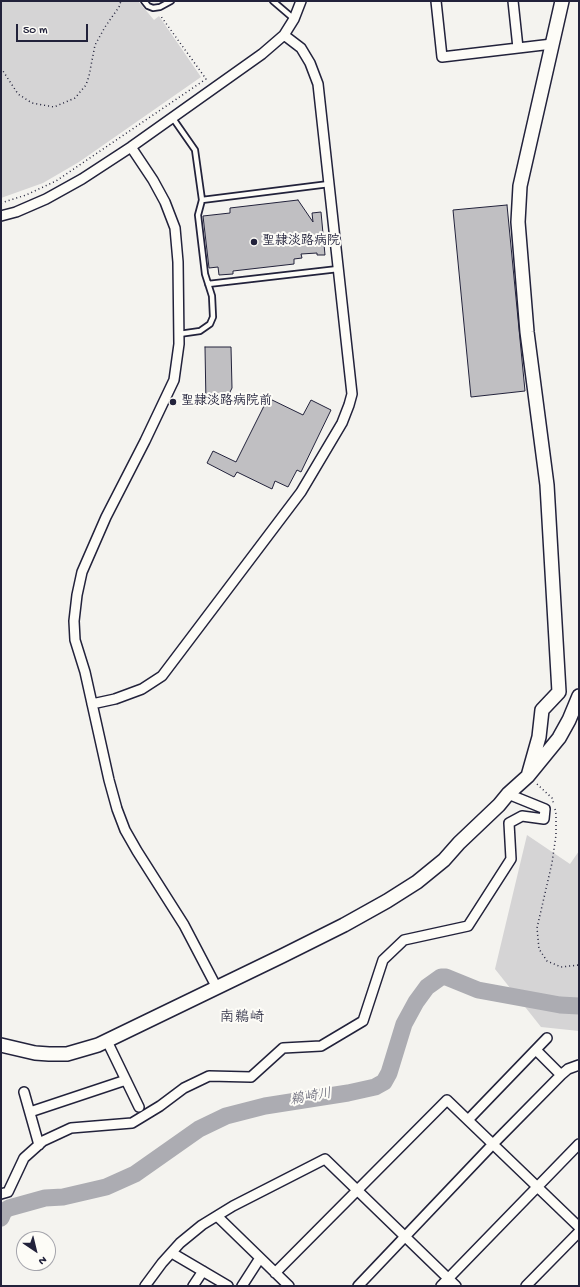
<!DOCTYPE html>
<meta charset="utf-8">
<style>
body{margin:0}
#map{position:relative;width:580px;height:1287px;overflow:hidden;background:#f4f3ef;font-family:"Gochi Hand",sans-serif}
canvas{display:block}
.frame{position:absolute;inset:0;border:2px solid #22223b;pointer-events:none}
.north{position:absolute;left:16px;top:1231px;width:40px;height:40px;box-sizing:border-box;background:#fdfcf7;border:1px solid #a5a5ac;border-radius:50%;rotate:145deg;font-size:11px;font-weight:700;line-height:16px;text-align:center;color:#22223b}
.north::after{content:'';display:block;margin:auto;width:14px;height:18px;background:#22223b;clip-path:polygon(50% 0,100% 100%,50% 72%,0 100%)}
.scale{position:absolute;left:16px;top:24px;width:72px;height:18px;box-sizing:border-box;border:2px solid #22223b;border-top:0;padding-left:5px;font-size:12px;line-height:14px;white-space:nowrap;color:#22223b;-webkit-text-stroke:3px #fdfcf7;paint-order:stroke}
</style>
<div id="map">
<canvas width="580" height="1287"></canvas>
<div class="frame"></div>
<div class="north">N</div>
<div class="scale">50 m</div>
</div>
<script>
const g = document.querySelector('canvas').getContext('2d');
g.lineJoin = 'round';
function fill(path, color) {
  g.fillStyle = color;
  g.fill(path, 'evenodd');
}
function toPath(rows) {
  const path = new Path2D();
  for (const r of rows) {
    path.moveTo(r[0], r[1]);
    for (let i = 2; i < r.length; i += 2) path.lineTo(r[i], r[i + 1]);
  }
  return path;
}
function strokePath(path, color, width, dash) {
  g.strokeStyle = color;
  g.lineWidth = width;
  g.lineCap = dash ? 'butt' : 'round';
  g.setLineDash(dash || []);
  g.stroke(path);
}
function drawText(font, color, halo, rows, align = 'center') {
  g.font = font + ' "Gochi Hand","Klee One",sans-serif';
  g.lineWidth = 4;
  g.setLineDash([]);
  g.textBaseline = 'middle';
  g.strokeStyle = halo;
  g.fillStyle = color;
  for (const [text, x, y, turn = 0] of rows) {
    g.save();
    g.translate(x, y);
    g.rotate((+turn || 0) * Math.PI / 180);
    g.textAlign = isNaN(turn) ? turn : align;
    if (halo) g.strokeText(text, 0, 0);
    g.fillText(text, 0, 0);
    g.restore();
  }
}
const green = toPath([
 [1,1,138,1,154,20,159,16,201,77,79,162,43,183,1,198],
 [527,835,570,864,579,851,579,1031,541,1027,495,969]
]);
const river = toPath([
 [1,1218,4,1211,9,1208,45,1198,63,1197,106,1187,135,1174,199,1129,226,1116,265,1106,348,1093,375,1087,384,1082,389,1073,404,1024,416,1002,427,987,441,977,446,977,478,990,560,1005,579,1006]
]);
const building = toPath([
 [298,200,313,222,312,213,321,212,325,255,317,255,317,253,301,254,302,258,294,259,294,264,233,271,233,274,219,275,218,267,209,268,203,216,230,213,230,208,298,200],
 [507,205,525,391,471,397,453,210,507,205],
 [205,347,231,347,232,388,225,402,206,404,205,347],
 [268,398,303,415,311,400,331,410,301,472,297,470,288,487,275,481,272,489,237,472,234,477,207,463,213,451,236,462,268,398]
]);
const path = toPath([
 [1,68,18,94,32,103,54,107,75,98,86,85,89,76,95,45,105,27,119,7,121,1],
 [1,203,26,195,56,181,206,79,160,15],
 [537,784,552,798,554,805],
 [555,809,556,814,556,835,552,863,537,928,539,949,547,961,561,967,579,965]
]);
const lane = toPath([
 [144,1,148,6,153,8,160,7,171,1],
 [273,1,294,19],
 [172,117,195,150,202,200,329,184],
 [208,284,338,269],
 [179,334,200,331,210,324,213,317,212,296,205,274,198,215,202,200]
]);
const street = toPath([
 [436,1,442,57,552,44],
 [513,1,518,48],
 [131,147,153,180,165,202,175,228,178,262,179,344,174,380,145,441,106,517,82,572,77,595,74,621,75,640,85,672,109,780,117,809,125,830,137,851,184,925,217,988],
 [1,216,16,212,46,199,82,179,131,147,262,54,284,35,294,19,301,1],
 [92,704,115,699,142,689,162,676,301,492,342,423,349,405,352,394,318,84,310,63,301,48,284,35],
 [107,1041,139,1107],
 [536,1050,561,1075],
 [24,1092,39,1145],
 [30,1112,126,1080],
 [468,1120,547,1038],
 [1,1194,8,1192,24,1158,43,1141,71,1128,132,1123,160,1106,184,1088,209,1076,251,1077,283,1048,321,1046,363,1021,383,960,404,940,468,926,511,859,509,823,522,816,544,819,545,809,508,794],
 [217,1216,289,1286],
 [172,1253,228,1286],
 [275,1273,447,1100,579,1227],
 [145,1286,162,1263,180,1243,202,1225,233,1206,325,1159,456,1286],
 [193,1286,203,1271],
 [242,1286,260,1258],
 [358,1286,493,1144,561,1075,568,1069,579,1065],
 [441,1286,579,1144],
 [526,1286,579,1232]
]);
const secondary = toPath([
 [528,776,539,737,542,710,559,692,547,485,527,332,518,222,520,186,562,1],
 [1,1045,35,1053,49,1054,67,1054,98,1045,282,956,344,925,387,901,417,882,444,860,459,843,499,805,508,794,528,776,559,738,569,720,579,696]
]);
const markers = [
 [254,242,4,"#22223b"],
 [173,402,4,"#22223b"]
];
const poiNames = [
 ["聖隷淡路病院",262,242],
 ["聖隷淡路病院前",181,402]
];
const waterNames = [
 ["鵜崎川",311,1098,-10]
];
const quarterNames = [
 ["南鵜崎",242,1019]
];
fill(green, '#d5d4d5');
strokePath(river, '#acacb2', 17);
fill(building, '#c0bfc2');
strokePath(building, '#22223b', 1);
strokePath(lane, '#22223b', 8);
strokePath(street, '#22223b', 12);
strokePath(secondary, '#22223b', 16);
strokePath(path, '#22223b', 1.5, [1, 3]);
strokePath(lane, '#fdfcf7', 4.5);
strokePath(street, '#fdfcf7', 9);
strokePath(secondary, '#fdfcf7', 13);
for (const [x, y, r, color] of markers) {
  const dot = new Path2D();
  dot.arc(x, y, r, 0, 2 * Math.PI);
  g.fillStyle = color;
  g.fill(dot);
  strokePath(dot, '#fdfcf7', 1.5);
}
drawText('bold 13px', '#22223b', '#fdfcf7', poiNames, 'left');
drawText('italic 14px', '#59596b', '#fdfcf7', waterNames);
drawText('15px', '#22223b', '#fdfcf7', quarterNames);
</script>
